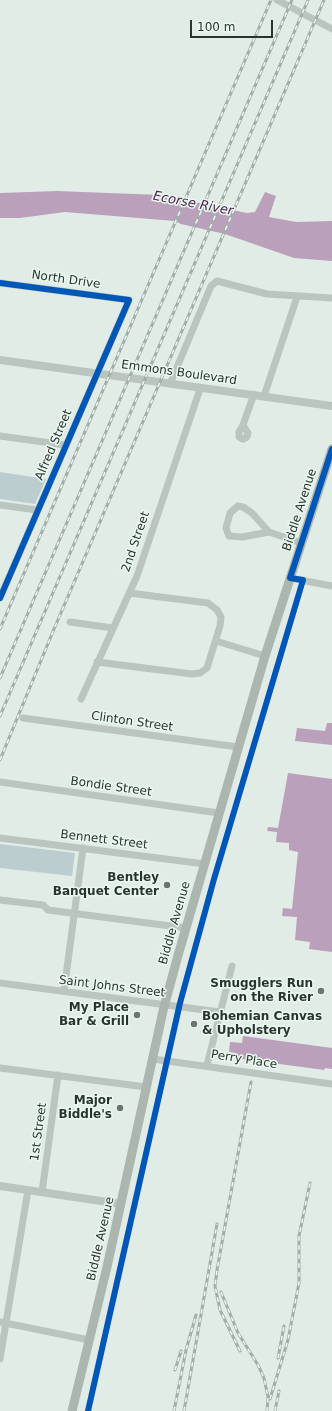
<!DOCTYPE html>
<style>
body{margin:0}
#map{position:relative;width:332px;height:1411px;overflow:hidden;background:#e1ece6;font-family:"DejaVu Sans",sans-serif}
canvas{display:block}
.scale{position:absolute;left:190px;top:20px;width:83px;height:18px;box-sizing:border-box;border:2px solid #29352c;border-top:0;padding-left:5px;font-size:12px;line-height:14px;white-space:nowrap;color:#29352c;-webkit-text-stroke:3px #e9f8f1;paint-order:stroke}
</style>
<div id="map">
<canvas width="332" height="1411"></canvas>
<div class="scale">100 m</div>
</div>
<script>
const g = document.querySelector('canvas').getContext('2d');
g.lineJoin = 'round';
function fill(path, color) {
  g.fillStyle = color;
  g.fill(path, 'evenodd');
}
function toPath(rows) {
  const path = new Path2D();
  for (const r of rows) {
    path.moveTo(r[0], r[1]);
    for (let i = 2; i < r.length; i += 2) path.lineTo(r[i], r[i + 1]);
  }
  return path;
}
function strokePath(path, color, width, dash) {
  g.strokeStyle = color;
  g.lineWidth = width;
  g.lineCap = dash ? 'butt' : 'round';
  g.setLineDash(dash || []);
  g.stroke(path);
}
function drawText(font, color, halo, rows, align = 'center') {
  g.font = font + ' "DejaVu Sans",sans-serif';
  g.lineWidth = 3;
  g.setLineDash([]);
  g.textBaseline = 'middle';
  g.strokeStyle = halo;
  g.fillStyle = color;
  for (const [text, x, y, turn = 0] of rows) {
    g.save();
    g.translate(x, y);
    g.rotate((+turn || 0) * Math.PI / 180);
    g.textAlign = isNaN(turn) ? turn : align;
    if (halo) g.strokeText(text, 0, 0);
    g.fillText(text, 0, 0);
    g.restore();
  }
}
const green = toPath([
 [0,472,46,479,35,504,0,499],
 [0,844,75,853,72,876,0,868]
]);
const water = toPath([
 [57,191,160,195,247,213,255,212,265,192,276,196,269,217,296,222,332,221,332,261,294,258,225,234,181,224,175,221,65,212,20,218,0,218,0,193],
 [327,723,332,723,332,745,295,741,297,728,325,731],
 [288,773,332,779,332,952,309,949,310,942,295,940,297,917,282,916,283,908,292,909,298,852,289,850,289,843,276,842,277,832,267,831,268,827,278,828],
 [243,1036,332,1048,332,1069,325,1068,324,1070,235,1058,236,1053,229,1052,230,1042,242,1043]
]);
const minor = toPath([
 [277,0,332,29],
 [0,283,129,300,0,598],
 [170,384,211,286,217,281,267,294,332,298],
 [264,396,297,297],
 [243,425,248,433,247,437,243,439,239,437,239,432,243,425,254,394],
 [0,436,65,445],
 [0,505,37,510],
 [238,506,243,507,252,513,269,532,242,537,229,536,226,528,230,513,238,506],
 [269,532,301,543],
 [290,578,332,586],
 [70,622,113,628],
 [216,641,265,656],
 [97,662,192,674,200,673,207,668,220,626,221,617,217,610,208,603,129,593],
 [81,699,137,576,200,389],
 [23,718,238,747],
 [0,782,219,813],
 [0,838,205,864],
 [0,900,43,905,48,910,186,928],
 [0,983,220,1012],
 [64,991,83,848],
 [153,1059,332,1084],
 [207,1065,232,966],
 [0,1068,146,1087],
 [42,1192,58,1075],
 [0,1322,89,1340],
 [0,1359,28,1190]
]);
const tertiary = toPath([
 [0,360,332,406],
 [0,1186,121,1204]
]);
const secondary = toPath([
 [72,1411,107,1267,163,1011,177,959,265,656,332,449]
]);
const rail = toPath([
 [0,629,271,0],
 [0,678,292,0],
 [0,716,308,0],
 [0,760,54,629,324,0],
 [221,1292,238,1333,258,1365,264,1378,268,1397,267,1411],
 [240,1351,220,1310,215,1286,217,1270,251,1082],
 [278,1358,284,1326],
 [175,1370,181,1351],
 [270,1399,288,1340,299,1283,299,1236,310,1183],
 [174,1411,186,1350,196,1315],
 [184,1411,217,1224],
 [275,1411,279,1391]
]);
const cycleway = toPath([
 [0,283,129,300,0,598],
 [88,1411,180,1003,214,879,303,580,290,578,332,449]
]);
const markers = [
 [167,885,4,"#69756d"],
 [321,991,4,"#69756d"],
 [137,1015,4,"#69756d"],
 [194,1024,4,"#69756d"],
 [120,1108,4,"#69756d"]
];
const streetNames = [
 ["North Drive",66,280,8],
 ["Emmons Boulevard",179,373,8],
 ["Alfred Street",54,445,-67],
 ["Biddle Avenue",300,510,-72],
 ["2nd Street",136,542,-71],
 ["Clinton Street",132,722,8],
 ["Bondie Street",111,787,8],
 ["Bennett Street",104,840,7],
 ["Biddle Avenue",175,923,-74],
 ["Saint Johns Street",112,987,7],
 ["Perry Place",244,1060,9],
 ["1st Street",39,1132,-82],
 ["Biddle Avenue",101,1239,-77]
];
const poiNames = [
 ["Bentley",159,878],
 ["Banquet Center",159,892],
 ["Smugglers Run",313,984],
 ["on the River",313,998],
 ["My Place",129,1008],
 ["Bar & Grill",129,1022],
 ["Bohemian Canvas",202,1017,"left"],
 ["& Upholstery",202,1031,"left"],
 ["Major",112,1101],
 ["Biddle's",112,1115]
];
const waterNames = [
 ["Ecorse River",193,204,11]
];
fill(green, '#bccdcf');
fill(water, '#baa0bb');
strokePath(minor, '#bac5bf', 7);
strokePath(tertiary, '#bac5bf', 8);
strokePath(secondary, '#abb6af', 9);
strokePath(rail, '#a4ada8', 3);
strokePath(rail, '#e9f8f1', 1.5, [4.5]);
strokePath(cycleway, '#0057b8', 6);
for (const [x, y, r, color] of markers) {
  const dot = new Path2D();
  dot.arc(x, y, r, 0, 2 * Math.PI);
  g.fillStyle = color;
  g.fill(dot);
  strokePath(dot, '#e9f8f1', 1.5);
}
drawText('12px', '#29352c', '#e9f8f1', streetNames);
drawText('bold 12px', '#29352c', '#e9f8f1', poiNames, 'right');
drawText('italic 13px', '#522350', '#e9f8f1', waterNames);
</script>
